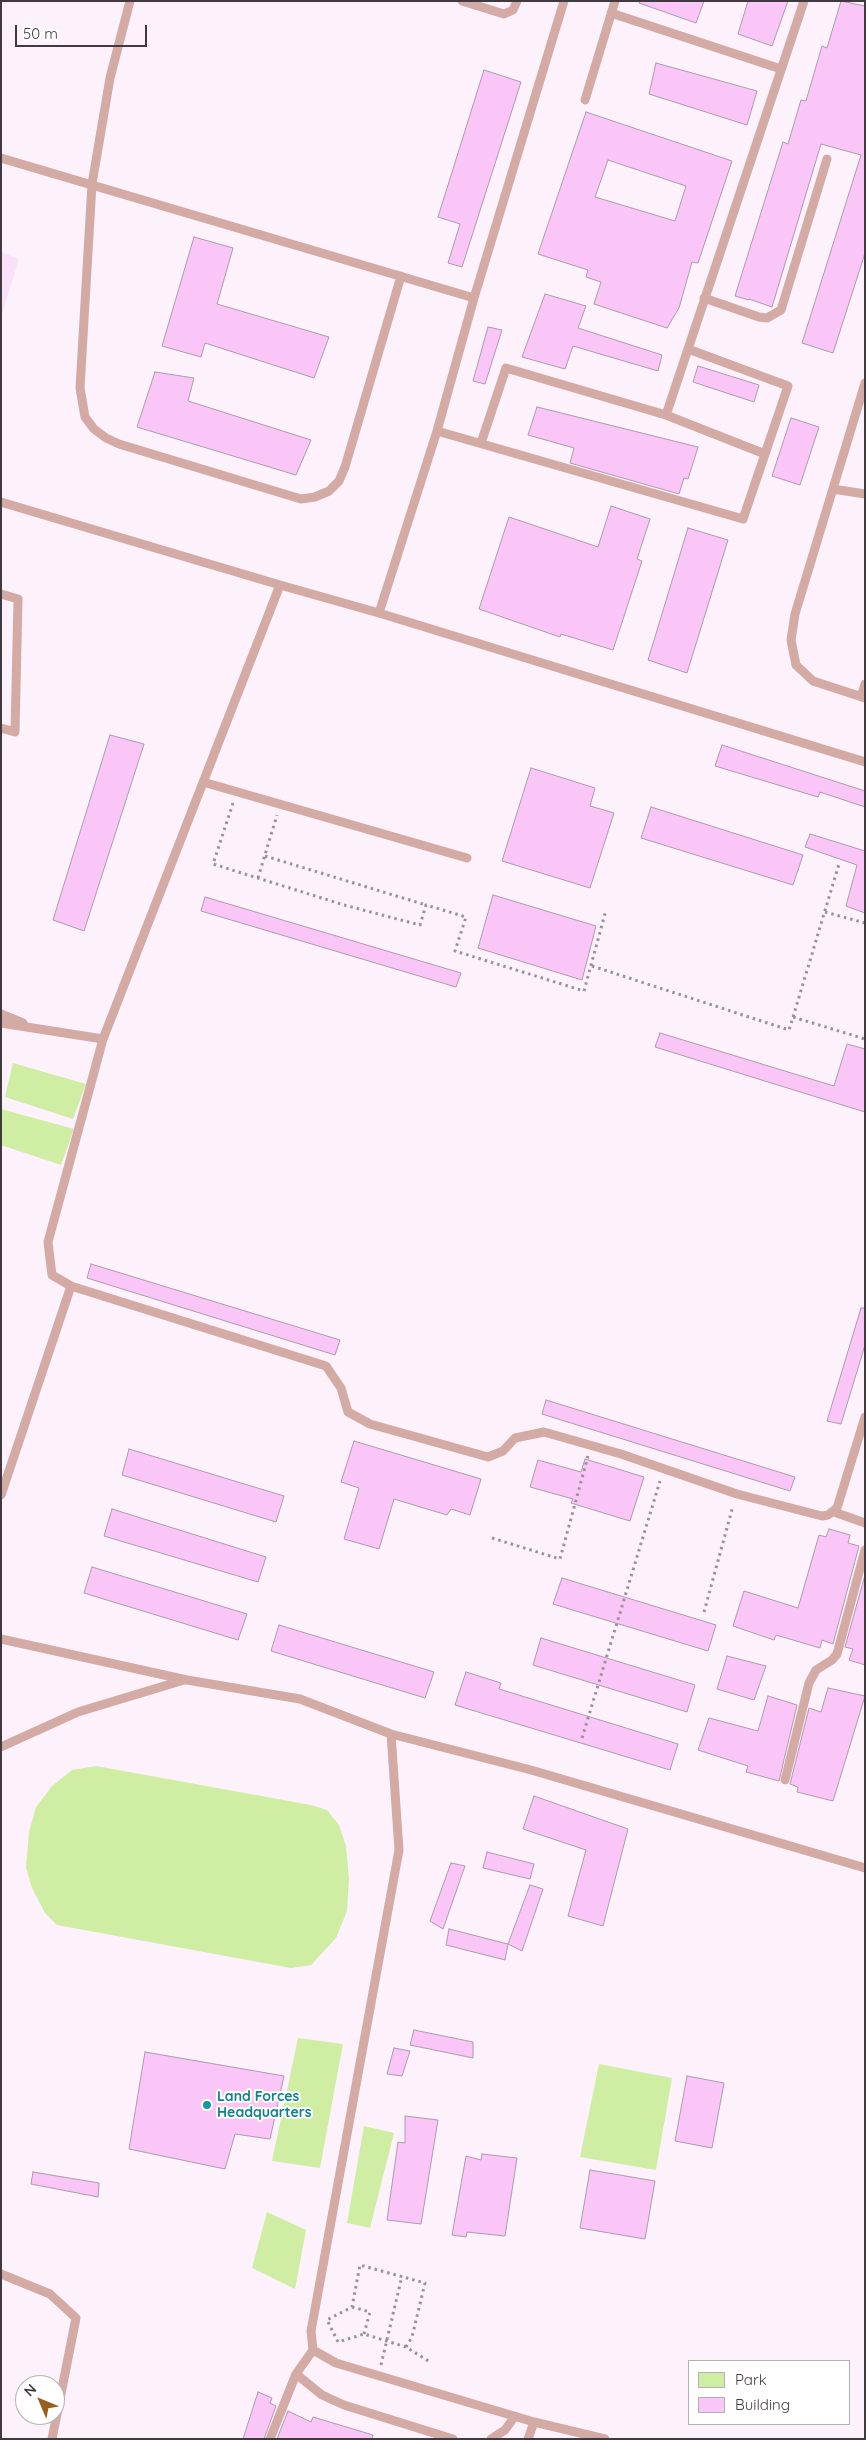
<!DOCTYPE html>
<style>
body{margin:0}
#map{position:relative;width:866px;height:2440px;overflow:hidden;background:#fdf1fc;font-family:Quicksand,sans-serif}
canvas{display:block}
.frame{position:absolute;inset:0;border:2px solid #413940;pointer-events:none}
.legend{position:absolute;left:688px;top:2360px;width:162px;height:65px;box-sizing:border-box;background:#fff;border:1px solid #b3b0b3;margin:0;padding:6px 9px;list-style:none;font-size:15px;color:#413940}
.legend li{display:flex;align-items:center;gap:10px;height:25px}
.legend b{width:25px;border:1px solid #b3b0b3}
.north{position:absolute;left:15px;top:2375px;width:50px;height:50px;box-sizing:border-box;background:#fff;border:1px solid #b3b0b3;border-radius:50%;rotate:315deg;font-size:14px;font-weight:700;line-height:20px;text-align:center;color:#413940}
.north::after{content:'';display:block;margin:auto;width:18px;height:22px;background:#985e1c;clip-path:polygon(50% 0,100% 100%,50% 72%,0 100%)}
.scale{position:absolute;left:15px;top:25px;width:132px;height:22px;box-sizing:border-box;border:2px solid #413940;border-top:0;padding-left:6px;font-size:15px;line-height:18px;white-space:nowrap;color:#413940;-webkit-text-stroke:4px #fff;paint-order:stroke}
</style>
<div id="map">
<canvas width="866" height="2440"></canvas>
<div class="frame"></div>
<ul class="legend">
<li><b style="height:14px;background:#d0eda4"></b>Park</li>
<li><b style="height:14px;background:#fac5f7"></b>Building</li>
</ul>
<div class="north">N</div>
<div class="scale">50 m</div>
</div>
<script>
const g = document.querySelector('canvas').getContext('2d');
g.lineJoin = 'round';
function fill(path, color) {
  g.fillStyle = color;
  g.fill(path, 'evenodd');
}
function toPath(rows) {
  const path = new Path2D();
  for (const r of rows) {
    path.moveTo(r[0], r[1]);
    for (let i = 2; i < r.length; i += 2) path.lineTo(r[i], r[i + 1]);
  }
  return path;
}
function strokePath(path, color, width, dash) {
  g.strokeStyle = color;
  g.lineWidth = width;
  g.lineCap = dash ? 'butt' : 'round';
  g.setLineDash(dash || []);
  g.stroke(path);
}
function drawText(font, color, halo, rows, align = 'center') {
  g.font = font + ' Quicksand,sans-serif';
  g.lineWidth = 4;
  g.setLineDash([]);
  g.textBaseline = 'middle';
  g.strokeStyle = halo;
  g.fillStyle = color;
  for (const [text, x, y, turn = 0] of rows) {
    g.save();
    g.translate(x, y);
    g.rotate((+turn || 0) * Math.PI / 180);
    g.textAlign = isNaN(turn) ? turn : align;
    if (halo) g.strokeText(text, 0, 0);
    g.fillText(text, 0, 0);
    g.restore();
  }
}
const built = toPath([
 [1,252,19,259,1,317]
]);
const green = toPath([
 [13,1063,86,1084,73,1119,5,1097],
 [1,1109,74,1129,61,1165,1,1145],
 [96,1766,311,1805,327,1810,339,1825,346,1846,349,1879,347,1911,336,1938,311,1965,291,1968,57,1925,45,1913,32,1888,26,1868,29,1832,36,1807,52,1786,72,1770],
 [298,2038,343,2044,320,2168,272,2161],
 [599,2064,672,2078,656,2170,580,2157],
 [364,2126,394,2133,370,2228,347,2223],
 [267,2212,306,2230,295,2289,252,2268]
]);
const building = toPath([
 [640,1,704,1,696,23,639,3,640,1],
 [748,1,788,1,772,46,738,34,748,1],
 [841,1,865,6,865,253,833,353,802,343,861,155,821,144,772,307,749,299,749,300,735,296,783,142,788,144,801,100,806,101,822,46,827,48,841,1],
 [656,63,757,91,747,125,649,94,656,63],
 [484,70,521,82,462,267,448,263,460,224,438,217,484,70],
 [586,112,732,161,698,263,692,262,679,308,667,328,594,304,601,282,586,277,588,270,538,254,586,112],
 [608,160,686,186,675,221,595,197,608,160],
 [194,237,233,248,217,304,329,337,314,378,205,343,201,357,162,346,194,237],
 [545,294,586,306,578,328,662,355,658,371,573,346,565,369,522,357,545,294],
 [488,327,502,330,485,384,473,381,488,327],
 [698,366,759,385,754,402,693,382,698,366],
 [155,372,194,378,188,401,311,440,296,475,137,427,155,372],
 [537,407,698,447,688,479,684,478,679,494,570,463,574,448,528,435,537,407],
 [791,418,819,427,800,485,772,476,791,418],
 [611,506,650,519,637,559,642,561,613,650,561,634,560,637,479,609,509,517,598,547,611,506],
 [688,528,728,540,687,673,648,660,688,528],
 [110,735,144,744,84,931,53,920,110,735],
 [722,745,865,791,865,807,820,792,818,797,715,766,722,745],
 [531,768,595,788,590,806,614,813,590,888,502,861,531,768],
 [651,807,803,855,793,885,641,838,651,807],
 [810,834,865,851,865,913,846,906,857,865,805,847,810,834],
 [493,895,596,926,582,980,478,948,493,895],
 [205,897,461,973,456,987,201,911,205,897],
 [660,1033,834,1086,847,1044,865,1049,865,1112,655,1047,660,1033],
 [91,1264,340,1340,335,1355,87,1278,91,1264],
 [861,1308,865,1308,865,1345,841,1424,827,1421,861,1308],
 [546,1400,795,1477,790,1491,542,1414,546,1400],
 [354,1441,481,1479,470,1515,451,1509,447,1515,394,1499,379,1549,344,1539,359,1488,341,1482,354,1441],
 [129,1449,284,1496,276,1522,122,1475,129,1449],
 [585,1459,644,1477,630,1521,571,1503,573,1499,530,1487,538,1460,581,1472,585,1459],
 [112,1509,266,1557,258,1582,104,1536,112,1509],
 [829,1529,850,1535,848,1543,859,1546,833,1644,822,1640,820,1648,776,1635,774,1640,733,1626,744,1591,798,1608,819,1535,826,1537,829,1529],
 [92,1567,247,1614,238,1640,84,1593,92,1567],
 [865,1575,865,1665,849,1660,853,1649,845,1647,865,1575],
 [562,1578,716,1625,708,1651,553,1604,562,1578],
 [279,1625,434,1672,425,1698,271,1651,279,1625],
 [541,1638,695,1685,687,1712,533,1665,541,1638],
 [727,1656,766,1666,754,1700,717,1689,727,1656],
 [466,1672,501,1683,499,1689,678,1744,670,1770,455,1705,466,1672],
 [828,1688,865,1696,833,1801,797,1792,798,1787,790,1784,809,1708,821,1712,828,1688],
 [768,1696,797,1705,779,1781,746,1772,748,1766,698,1750,709,1718,758,1731,768,1696],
 [534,1796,628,1829,603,1926,568,1916,586,1850,523,1829,534,1796],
 [487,1852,534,1864,530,1879,483,1868,487,1852],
 [451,1863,465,1866,443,1929,430,1921,451,1863],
 [530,1885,543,1889,522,1951,508,1944,530,1885],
 [449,1929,508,1944,505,1960,446,1945,449,1929],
 [414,2030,473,2042,473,2058,410,2045,414,2030],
 [394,2048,410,2051,402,2076,387,2074,394,2048],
 [145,2052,284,2076,270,2139,235,2134,225,2169,129,2149,145,2052],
 [687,2076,724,2083,712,2148,675,2141,687,2076],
 [405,2116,438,2120,421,2224,387,2220,398,2142,405,2143,405,2116],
 [482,2154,517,2158,505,2236,467,2232,466,2237,452,2235,466,2156,481,2160,482,2154],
 [590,2170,655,2181,645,2239,580,2228,590,2170],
 [33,2172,99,2183,98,2197,31,2184,33,2172],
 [258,2392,272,2398,270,2403,276,2406,264,2439,243,2439,258,2392],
 [288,2411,311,2422,313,2417,373,2435,372,2439,277,2439,288,2411]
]);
const path = toPath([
 [233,803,213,864,344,905,420,925,426,905,466,917,455,951,584,991,606,910],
 [265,856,426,905],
 [258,878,277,815],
 [825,912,865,923],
 [592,966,789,1030,793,1017,865,1039],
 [793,1017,839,864],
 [492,1538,560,1559,588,1456],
 [704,1612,733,1506],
 [582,1738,660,1481],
 [352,2307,370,2312,364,2334],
 [406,2347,412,2337,425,2283,360,2265,352,2307,327,2320,338,2342,364,2334,406,2347,430,2362],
 [381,2365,402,2276]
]);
const service = toPath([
 [130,1,110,78,92,184,80,388,85,417,94,429,106,438,119,444,301,499,315,497,329,491,339,481,345,467,401,276],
 [462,1,504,14,513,10,517,1],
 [611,13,781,69],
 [585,100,615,1],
 [1,158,474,298],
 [704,298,759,317,767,318,781,310,827,159],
 [865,383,795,614,791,640,796,665,813,681,865,698],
 [666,415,804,1],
 [437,431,743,519,788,386,688,349],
 [481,443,506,368,666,415,765,454],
 [833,489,865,494],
 [1,502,280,585,379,613,865,762],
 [280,585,103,1039,48,1242,52,1275,71,1286,326,1366,341,1388,348,1412,370,1424,488,1457,503,1451,515,1438,544,1432,621,1454,737,1494,822,1516,828,1515,837,1508,865,1417],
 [1,594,18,599,15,732,1,728],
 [379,613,437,431,474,298,564,1],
 [861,697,865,684],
 [203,782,467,858],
 [1,1014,23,1023],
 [1,1023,103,1039],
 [1,1495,71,1286],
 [834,1512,865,1523],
 [1,1639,187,1680,300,1699,391,1734,531,1770,865,1868],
 [391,1734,399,1850,311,2331,313,2350,336,2363,534,2422,605,2439],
 [1,1747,78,1712,184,1680],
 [785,1780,809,1683,816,1670,832,1660,837,1654,865,1550],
 [1,2274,50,2294,76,2318,52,2439],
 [296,2374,322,2395,344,2405,453,2439],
 [270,2439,296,2374,313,2350],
 [491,2439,505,2430,515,2416],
 [528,2439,534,2422]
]);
const markers = [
 [207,2105,5,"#0f9aa8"]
];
const cultureNames = [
 ["Land Forces",217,2097],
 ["Headquarters",217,2113]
];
fill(built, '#fbe0f9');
fill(green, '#d0eda4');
fill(building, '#fac5f7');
strokePath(building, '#ad9aac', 1);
strokePath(path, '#9b919a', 3, [2.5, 4]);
strokePath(service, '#d4aba4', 9);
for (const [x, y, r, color] of markers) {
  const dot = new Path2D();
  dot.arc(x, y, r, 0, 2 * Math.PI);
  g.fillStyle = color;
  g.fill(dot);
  strokePath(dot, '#fff', 2);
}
drawText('bold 14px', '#0d838f', '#fff', cultureNames, 'left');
</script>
